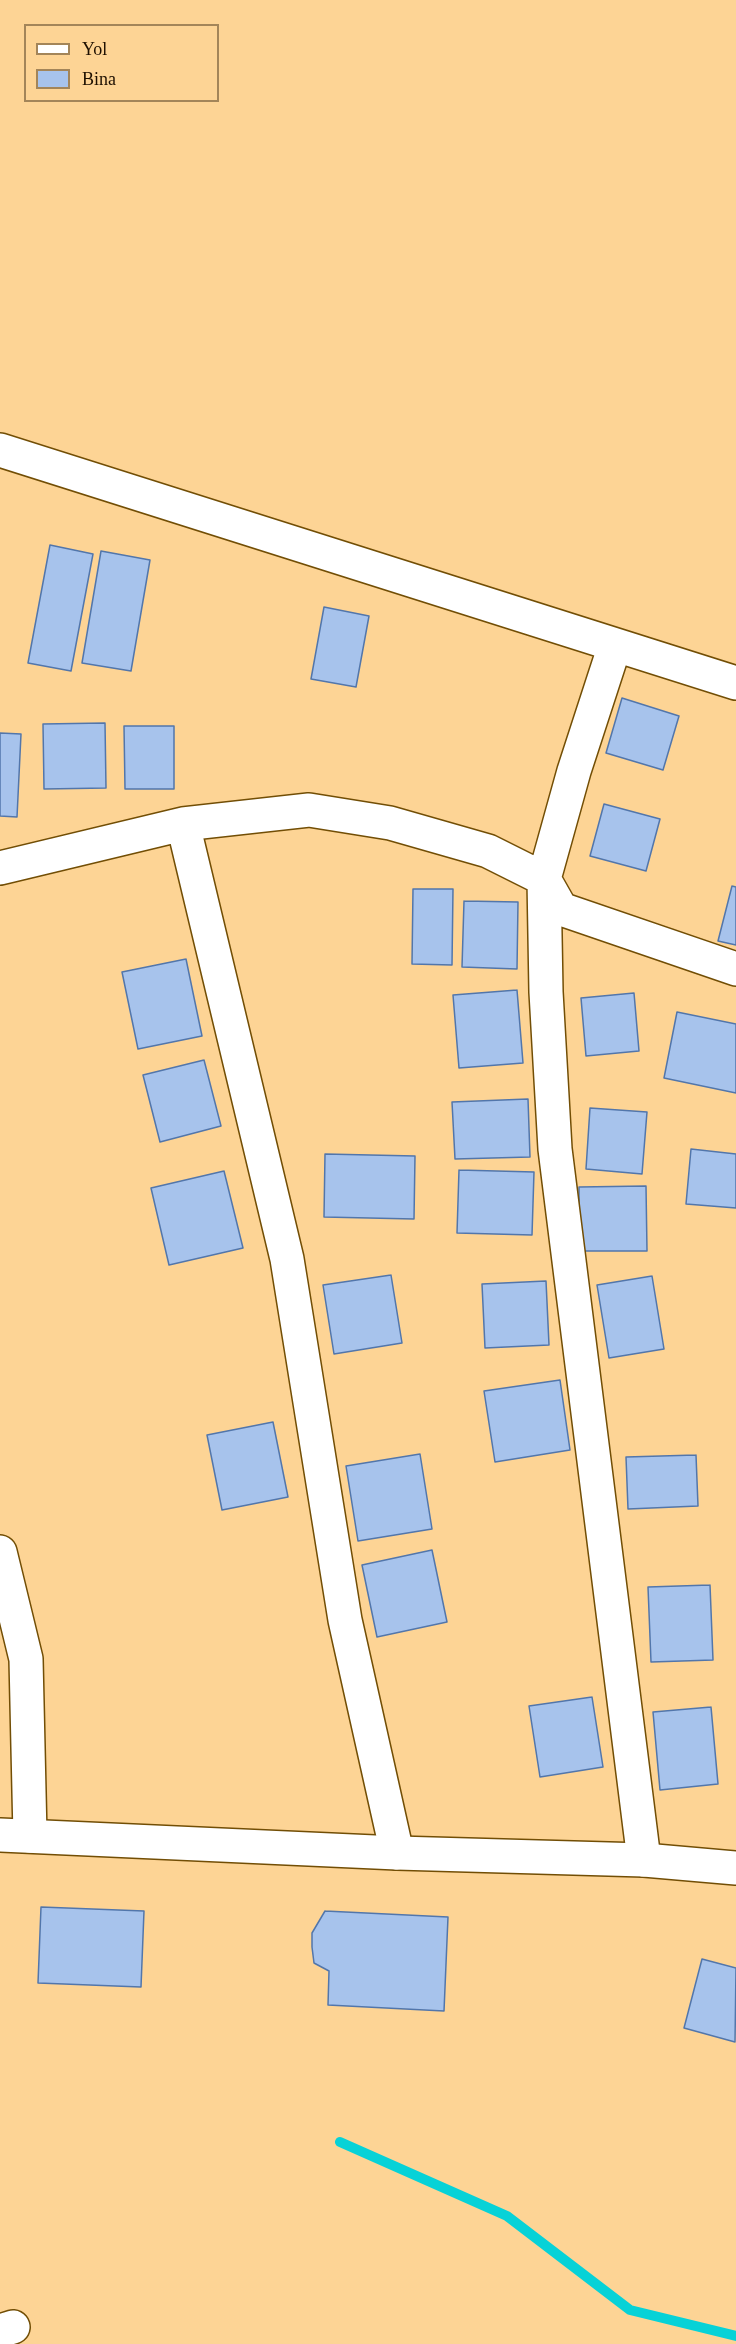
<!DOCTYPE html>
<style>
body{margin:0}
#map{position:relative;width:736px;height:2344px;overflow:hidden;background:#fdd495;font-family:"Times New Roman",serif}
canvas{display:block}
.legend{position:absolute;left:24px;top:24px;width:195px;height:78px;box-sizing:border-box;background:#fdd495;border:2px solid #a38559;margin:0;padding:8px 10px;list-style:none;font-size:18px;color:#1d0f00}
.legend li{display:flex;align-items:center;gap:12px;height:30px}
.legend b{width:30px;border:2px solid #a38559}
</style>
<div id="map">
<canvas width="736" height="2344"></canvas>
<ul class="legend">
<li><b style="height:8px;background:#fff"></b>Yol</li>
<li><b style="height:16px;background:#a7c3ec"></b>Bina</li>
</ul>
</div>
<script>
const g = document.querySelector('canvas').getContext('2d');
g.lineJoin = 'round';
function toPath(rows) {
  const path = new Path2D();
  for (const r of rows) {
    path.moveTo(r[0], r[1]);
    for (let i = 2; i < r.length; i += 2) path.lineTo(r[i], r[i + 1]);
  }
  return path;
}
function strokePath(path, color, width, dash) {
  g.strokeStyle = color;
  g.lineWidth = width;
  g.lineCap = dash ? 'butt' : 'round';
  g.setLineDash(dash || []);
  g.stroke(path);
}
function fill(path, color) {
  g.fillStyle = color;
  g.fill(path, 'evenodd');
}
const stream = toPath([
 [340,2142,507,2216,630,2310,736,2336]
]);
const building = toPath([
 [50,545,93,554,71,671,28,663,50,545],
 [101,551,150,560,131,671,82,663,101,551],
 [324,607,369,616,356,687,311,679,324,607],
 [622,698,679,716,663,770,606,753,622,698],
 [105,723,106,788,44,789,43,724,105,723],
 [124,726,174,726,174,789,125,789,124,726],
 [0,733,21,734,17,817,0,816,0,733],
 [604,804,660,819,646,871,590,856,604,804],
 [732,886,736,887,736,945,718,941,732,886],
 [413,889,453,889,452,965,412,964,413,889],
 [464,901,518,902,517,969,462,967,464,901],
 [186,959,202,1036,138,1049,122,972,186,959],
 [517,990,523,1063,459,1068,453,995,517,990],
 [634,993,639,1051,586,1056,581,998,634,993],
 [677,1012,736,1024,736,1093,664,1078,677,1012],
 [204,1060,221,1126,160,1142,143,1075,204,1060],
 [528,1099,530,1157,455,1159,452,1102,528,1099],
 [590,1108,647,1112,642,1174,586,1169,590,1108],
 [691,1149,736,1154,736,1208,686,1204,691,1149],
 [325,1154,415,1156,414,1219,324,1217,325,1154],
 [459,1170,534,1172,532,1235,457,1233,459,1170],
 [224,1171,243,1248,169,1265,151,1188,224,1171],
 [646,1186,647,1251,579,1251,579,1187,646,1186],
 [391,1275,402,1343,334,1354,323,1285,391,1275],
 [652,1276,664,1349,609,1358,597,1285,652,1276],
 [546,1281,549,1345,485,1348,482,1284,546,1281],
 [560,1380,570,1450,495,1462,484,1391,560,1380],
 [273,1422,288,1497,222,1510,207,1435,273,1422],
 [420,1454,432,1529,358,1541,346,1466,420,1454],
 [696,1455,698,1506,628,1509,626,1457,696,1455],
 [432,1550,447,1622,377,1637,362,1565,432,1550],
 [710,1585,713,1660,651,1662,648,1587,710,1585],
 [592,1697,603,1767,540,1777,529,1706,592,1697],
 [711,1707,718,1784,660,1790,653,1712,711,1707],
 [41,1907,144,1911,141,1987,38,1983,41,1907],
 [325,1911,448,1917,444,2011,328,2005,329,1971,314,1963,312,1947,312,1933,325,1911],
 [702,1959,736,1968,735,2042,684,2028,702,1959]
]);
const minor = toPath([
 [0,450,736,683],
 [615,645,574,771,544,879,546,992,555,1149,644,1860],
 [183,824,287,1259,345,1620,397,1853],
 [0,868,183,824,309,810,390,823,488,851,544,879,561,909,736,969],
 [0,1552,26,1659,30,1836],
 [0,2331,13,2327]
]);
const major = toPath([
 [0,1835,397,1853,644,1860,736,1868]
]);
strokePath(stream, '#07d2d7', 10);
fill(building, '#a7c3ec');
strokePath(building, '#5276ab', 1.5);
strokePath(minor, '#724e05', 36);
strokePath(major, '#724e05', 36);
strokePath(minor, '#fff', 33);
strokePath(major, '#fff', 33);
</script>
